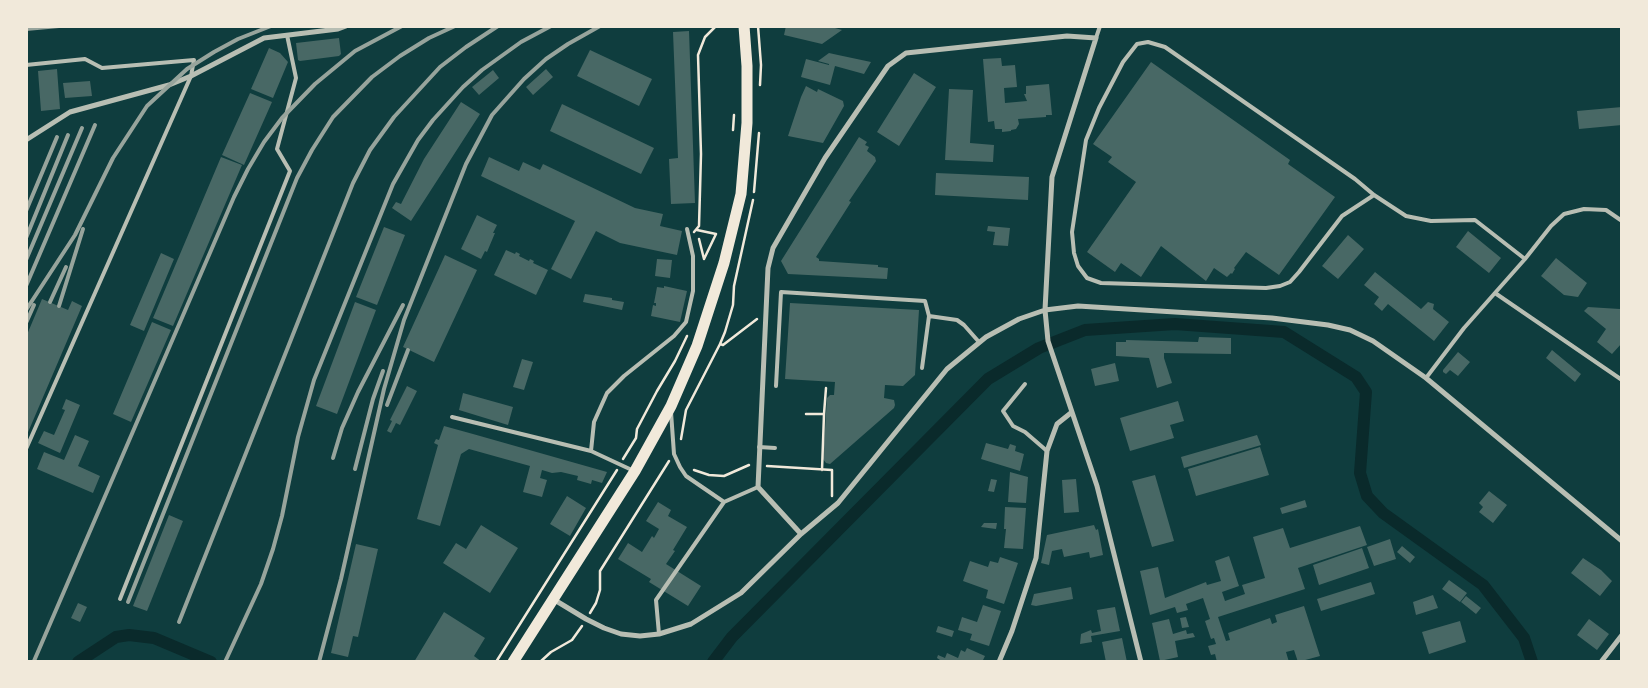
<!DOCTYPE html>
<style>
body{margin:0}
#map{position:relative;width:1648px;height:688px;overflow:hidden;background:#0f3d3e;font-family:Arial,sans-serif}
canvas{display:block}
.frame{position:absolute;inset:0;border:28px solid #f1e9da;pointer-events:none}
</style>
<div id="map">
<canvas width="1648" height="688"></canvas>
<div class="frame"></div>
</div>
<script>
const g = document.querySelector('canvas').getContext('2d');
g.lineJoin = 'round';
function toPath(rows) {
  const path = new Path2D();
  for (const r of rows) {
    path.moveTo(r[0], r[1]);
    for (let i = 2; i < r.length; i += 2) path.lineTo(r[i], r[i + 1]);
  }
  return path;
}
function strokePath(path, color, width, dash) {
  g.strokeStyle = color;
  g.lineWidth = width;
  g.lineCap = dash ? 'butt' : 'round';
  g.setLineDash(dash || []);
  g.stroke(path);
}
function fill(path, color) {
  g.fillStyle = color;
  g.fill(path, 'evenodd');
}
const canal = toPath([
 [78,662,116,637,129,635,154,638,211,662],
 [713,662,732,637,988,379,1039,348,1085,330,1175,324,1284,332,1356,377,1366,392,1360,473,1367,496,1383,513,1483,585,1524,638,1532,662]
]);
const building = toPath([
 [786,26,828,26,842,30,822,44,784,35],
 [689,31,695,203,671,204,669,159,678,158,673,32],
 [339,38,341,54,339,56,300,61,298,60,296,43],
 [269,48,280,53,288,62,273,98,251,89],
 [590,50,652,79,639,106,577,76],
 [829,53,838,55,871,62,864,74,835,66,830,85,801,77,806,59,829,65,829,64,818,61],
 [1001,58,1002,66,1015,65,1017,87,1004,88,1005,103,1027,101,1024,94,1026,94,1026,86,1049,84,1052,115,1046,115,1046,117,1018,119,1019,124,1016,129,1011,130,1011,131,1002,132,1002,129,995,129,994,121,988,122,983,59],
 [1151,62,1290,160,1288,164,1335,197,1279,275,1246,252,1234,268,1235,269,1232,274,1231,273,1227,277,1214,268,1206,281,1161,246,1141,277,1121,263,1115,272,1087,252,1136,182,1108,162,1112,157,1093,144],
 [57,69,60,109,41,111,38,71],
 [546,69,553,77,533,95,526,87],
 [493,70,499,78,479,95,472,87],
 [914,73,936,87,899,146,877,132],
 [90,81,92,96,65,98,63,83],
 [806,86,817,92,818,89,843,101,844,106,823,143,788,136,801,97],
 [949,89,973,90,970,143,994,145,993,162,945,160],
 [250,93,272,102,244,165,222,155],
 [461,102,480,114,411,221,392,208,396,202,401,204,424,159],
 [562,104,654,148,641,174,550,131],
 [1622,107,1622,125,1579,129,1577,111],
 [859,137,867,142,865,145,869,147,867,151,875,157,876,161,849,201,851,202,816,257,819,259,819,261,878,265,878,267,888,268,887,279,788,274,781,261],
 [221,157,242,165,173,326,153,318],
 [489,157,519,171,523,162,540,170,543,164,635,208,663,214,660,226,682,231,677,255,620,243,596,231,571,279,551,269,575,221,481,176],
 [936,173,1029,177,1028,200,935,195],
 [477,215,497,225,493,233,495,233,487,252,485,251,481,259,461,249],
 [988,226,1010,228,1008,246,993,245,995,232,987,231],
 [384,227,405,235,377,305,356,297],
 [1468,231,1501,258,1489,273,1456,247],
 [1348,235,1364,249,1338,279,1322,266],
 [506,250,515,254,516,252,520,254,519,256,529,261,530,259,534,261,533,263,548,270,536,295,494,275],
 [161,253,174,259,144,331,130,325],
 [445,255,477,270,434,362,403,347],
 [1556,258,1587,283,1578,297,1564,295,1541,276],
 [657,259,672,260,670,278,655,276],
 [1375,272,1421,309,1428,302,1434,304,1433,309,1449,322,1434,341,1388,304,1382,311,1374,304,1379,297,1364,285],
 [664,286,687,291,680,322,651,316,653,305,656,306,656,303,654,303,657,287,664,288],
 [585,294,612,298,612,300,624,302,622,310,583,302],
 [42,299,68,310,72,301,82,306,26,437,26,337],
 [355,302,376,310,337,414,316,406],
 [790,303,919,310,915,375,903,386,885,385,884,398,894,400,895,405,894,408,830,464,826,463,823,459,827,398,830,395,834,395,835,382,785,379],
 [1588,307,1620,309,1622,310,1622,343,1612,354,1597,342,1606,329,1584,311],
 [152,322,171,330,131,422,113,414],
 [1199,337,1231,338,1231,354,1164,353,1164,358,1172,383,1157,388,1149,358,1116,356,1116,342,1126,342,1126,340,1198,342],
 [1552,350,1581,374,1575,382,1546,358],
 [1458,352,1470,362,1458,376,1450,370,1446,374,1443,372,1443,370],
 [522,359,533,362,524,390,513,387],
 [1115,363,1119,381,1095,386,1091,369],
 [407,386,417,391,400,425,396,423,391,433,387,431,392,421,390,420],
 [463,393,513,407,508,425,459,410],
 [66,399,80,405,60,453,38,443,44,431,54,435,65,410,62,409],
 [1178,401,1184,421,1170,425,1174,438,1130,451,1120,418],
 [444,426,473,434,607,472,602,483,592,480,591,484,577,480,578,476,561,472,552,473,542,470,540,478,547,480,542,497,523,492,530,466,469,449,461,454,440,526,417,519,438,445,434,443,436,439,439,440],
 [75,435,89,441,78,466,100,476,93,493,37,469,44,452,64,460],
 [1257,435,1261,445,1184,468,1181,457],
 [986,443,1008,449,1010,444,1016,446,1015,451,1024,454,1020,471,981,459],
 [1260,447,1269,475,1196,496,1188,469],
 [1010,472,1028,477,1026,503,1008,502],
 [1155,475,1174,541,1152,547,1132,481],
 [991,479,997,480,994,492,988,491],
 [1076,479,1079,512,1064,513,1062,480],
 [1489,491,1507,505,1493,523,1479,512,1483,507,1479,503],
 [567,496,586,508,570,536,550,524],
 [1305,500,1307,507,1282,514,1280,508],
 [658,502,671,510,668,516,687,527,673,550,675,551,666,564,701,586,688,606,649,582,651,579,618,559,628,543,642,552,652,536,654,538,659,529,646,521],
 [1005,507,1026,508,1023,549,1004,548,1006,529,1004,529],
 [169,515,183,521,147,611,133,606],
 [984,523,997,523,996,529,981,527],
 [481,525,518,548,490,593,443,563,456,543,466,549],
 [1094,525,1096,530,1098,529,1103,555,1090,558,1089,552,1064,557,1062,549,1052,551,1049,565,1041,563,1047,535],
 [1360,526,1367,545,1298,568,1305,589,1218,617,1226,641,1230,640,1228,633,1270,618,1272,624,1277,622,1275,615,1304,606,1320,656,1298,662,1294,650,1286,652,1289,662,1217,662,1215,654,1211,655,1208,646,1216,644,1214,638,1211,639,1205,621,1210,619,1203,598,1186,604,1188,610,1177,613,1175,607,1150,615,1140,571,1158,567,1165,598,1206,582,1207,585,1221,581,1215,561,1229,556,1239,586,1222,592,1225,601,1245,594,1242,585,1265,578,1253,537,1283,528,1290,548],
 [1390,539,1396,559,1374,566,1367,547],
 [356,544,378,549,358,637,353,636,348,657,331,653],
 [1402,546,1415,557,1410,563,1397,552],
 [1362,548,1369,568,1319,585,1313,565],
 [1000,557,1018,563,1004,604,986,598,988,590,963,581,970,561,988,567,990,561,998,563],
 [1583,558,1601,570,1612,581,1600,596,1571,573],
 [1449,580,1467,593,1460,602,1442,589],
 [1371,582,1375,594,1321,611,1317,599],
 [1071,587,1073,599,1036,606,1031,605,1034,594],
 [1433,595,1438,608,1416,615,1413,602],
 [1466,596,1481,608,1476,614,1461,602],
 [78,603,87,607,80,622,71,618],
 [983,605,1001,611,989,646,970,640,972,634,958,630,962,617,977,622],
 [1115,607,1120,631,1091,636,1092,642,1080,644,1081,634,1091,630,1092,633,1101,631,1097,610],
 [444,612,485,638,474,656,482,662,414,662],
 [1186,617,1189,627,1182,628,1180,618],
 [1169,619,1173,634,1186,630,1187,634,1193,633,1195,637,1175,641,1178,657,1160,661,1152,623],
 [1589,619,1609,634,1597,650,1577,635],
 [1460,621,1466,642,1429,654,1422,632],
 [938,626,954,631,952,637,936,632],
 [1122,638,1127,662,1106,662,1102,642],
 [967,648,985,656,982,662,943,662,937,658,938,655,945,658,947,653,958,658,961,650,965,652]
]);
const path = toPath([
 [758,26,761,65,760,85],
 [733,130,734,115],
 [754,192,759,133],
 [697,230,716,234],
 [694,232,699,226,700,191,701,154,698,55,705,37,716,26],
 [699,239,704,259,716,234],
 [720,344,723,345,757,319],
 [806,414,824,414,822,470],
 [824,414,826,388],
 [681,439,686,410,720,344,725,332,733,305,734,286,753,200],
 [623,459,636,438,637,429,657,391,675,361,687,336],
 [767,466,832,470,832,496],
 [694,470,709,475,724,476,749,465],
 [590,613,596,603,600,590,600,571,669,461],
 [496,662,617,470],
 [540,662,551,652,572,640,582,626]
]);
const service = toPath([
 [1096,38,1100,26],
 [26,65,85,59,102,68,194,60,191,76,26,449],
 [1374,195,1342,216,1299,272,1290,282,1280,286,1266,288,1101,283,1087,278,1078,266,1074,253,1072,232,1086,140,1099,108,1123,62,1137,44,1148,42,1165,47,1355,179,1374,195,1406,216,1431,221,1475,220,1525,259],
 [1495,293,1622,380],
 [922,368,929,316,957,320,964,325,979,342],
 [1426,378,1464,328,1525,259,1551,226,1564,214,1584,209,1606,210,1622,221],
 [1025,384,1003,411,1013,426,1025,432,1047,451],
 [776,386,781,292,925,301,929,316],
 [671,412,674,454,680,467,686,476,724,502],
 [452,417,591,451,634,471],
 [759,447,775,448],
 [591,451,594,422,607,393,624,376,674,336,686,322,693,291,693,256,687,229],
 [120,599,290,171,277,149,296,78,287,35],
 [659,634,656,600,724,502,758,487]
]);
const minor = toPath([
 [26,140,70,112,169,85,191,76,264,38,338,29,346,26],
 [801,534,758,487,768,268,773,248,825,158,888,66,906,53,1067,36,1096,38,1052,177,1045,310,1048,341,1097,486,1141,662],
 [553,599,586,619,604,628,621,634,640,636,659,634,691,624,741,593,801,534,838,503,947,369,986,337,1019,319,1045,310,1078,306,1272,318,1328,325,1350,330,1373,341,1426,378,1622,541],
 [999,662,1012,631,1036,558,1047,451,1057,424,1072,412],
 [1601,662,1622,635]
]);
const primary = toPath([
 [513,662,635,471,671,406,697,346,724,263,741,194,747,123,747,66,744,26]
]);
const rail = toPath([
 [26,29,59,26],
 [26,211,57,137],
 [26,238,68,135],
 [26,260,82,128],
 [26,286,95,125],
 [50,302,66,267],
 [59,306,83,229],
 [26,310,75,235,113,158,147,106,187,69,214,52,238,39,271,26],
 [26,323,34,305],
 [387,405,408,350],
 [333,458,342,428,358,392,403,305],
 [355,469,373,399,383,371],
 [128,602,297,178,312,150,333,117,372,77,400,56,429,38,455,26],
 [179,622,353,183,370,150,394,117,440,67,466,47,498,26],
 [34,661,234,197,248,169,264,142,282,118,315,84,355,51,402,26],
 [225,662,261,584,273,549,282,516,298,437,314,380,393,184,418,140,433,120,463,87,482,70,521,42,551,26],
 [319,662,341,579,384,389,404,320,466,164,492,115,524,79,546,59,568,44,600,26]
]);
strokePath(canal, '#0a2a2b', 12);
fill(building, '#486865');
strokePath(path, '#f1e9da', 2.5);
strokePath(service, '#b8beb3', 4);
strokePath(minor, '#b8beb3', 5);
strokePath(primary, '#f1e9da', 11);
strokePath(rail, '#97a49c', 4);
</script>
